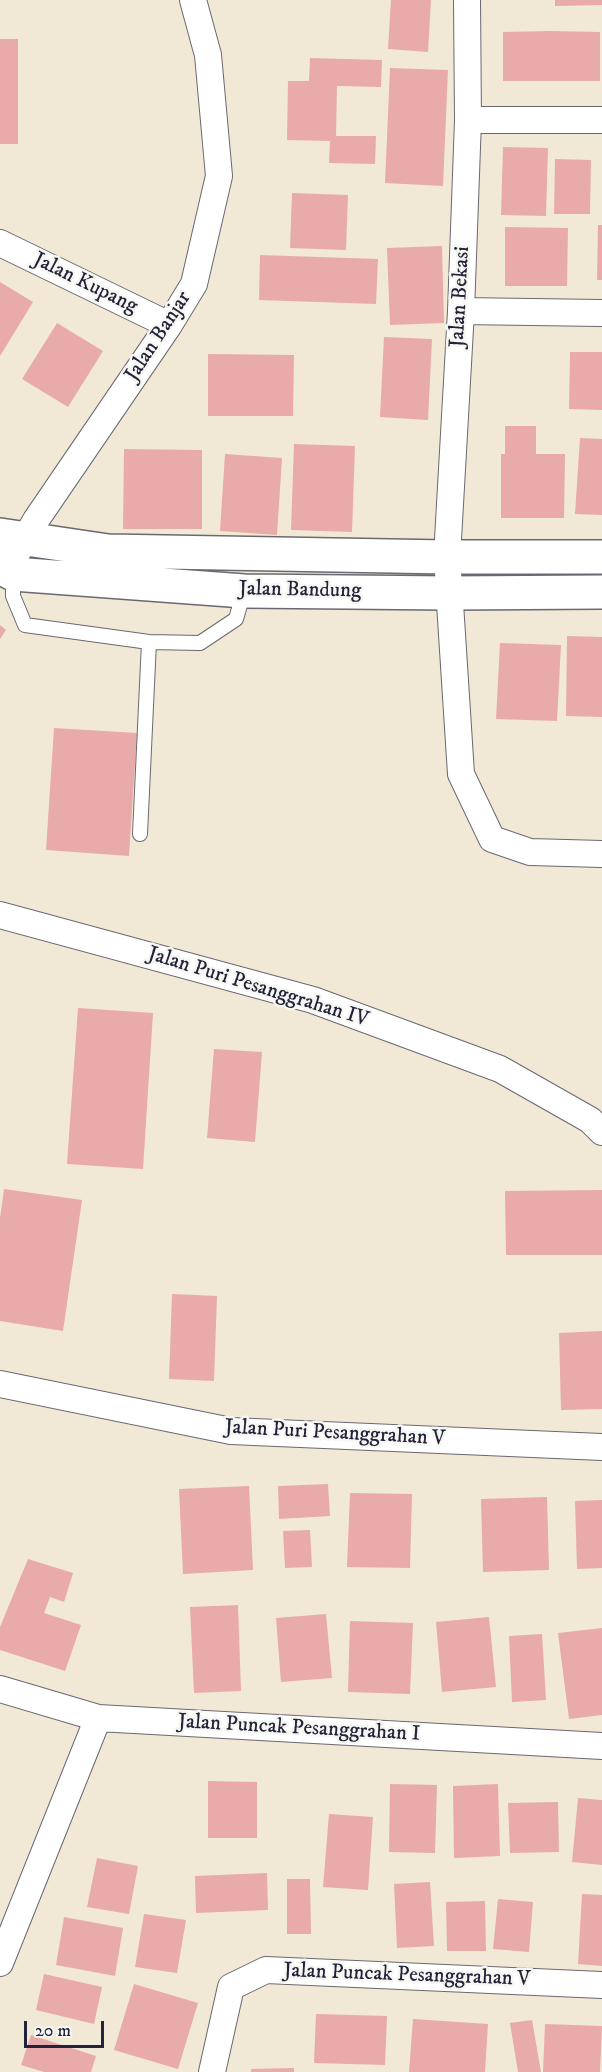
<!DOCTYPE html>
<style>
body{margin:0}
#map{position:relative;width:602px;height:2072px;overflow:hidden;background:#f1e9d5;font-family:"IM FELL DW Pica",serif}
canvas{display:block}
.scale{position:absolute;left:24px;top:2021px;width:80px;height:27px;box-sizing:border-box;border:3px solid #22223b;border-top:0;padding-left:8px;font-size:18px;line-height:21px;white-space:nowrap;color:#22223b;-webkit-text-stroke:4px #f6f6f2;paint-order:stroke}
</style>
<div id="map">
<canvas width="602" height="2072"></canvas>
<div class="scale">20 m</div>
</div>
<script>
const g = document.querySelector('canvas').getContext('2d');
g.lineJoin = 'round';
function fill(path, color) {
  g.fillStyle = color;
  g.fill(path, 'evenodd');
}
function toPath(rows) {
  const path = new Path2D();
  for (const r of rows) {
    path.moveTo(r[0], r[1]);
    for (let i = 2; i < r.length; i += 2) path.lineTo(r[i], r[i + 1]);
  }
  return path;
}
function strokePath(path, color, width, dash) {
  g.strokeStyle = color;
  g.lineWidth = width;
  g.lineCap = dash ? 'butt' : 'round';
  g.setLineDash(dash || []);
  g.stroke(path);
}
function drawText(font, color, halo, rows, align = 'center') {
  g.font = font + ' "IM FELL DW Pica",serif';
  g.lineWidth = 5;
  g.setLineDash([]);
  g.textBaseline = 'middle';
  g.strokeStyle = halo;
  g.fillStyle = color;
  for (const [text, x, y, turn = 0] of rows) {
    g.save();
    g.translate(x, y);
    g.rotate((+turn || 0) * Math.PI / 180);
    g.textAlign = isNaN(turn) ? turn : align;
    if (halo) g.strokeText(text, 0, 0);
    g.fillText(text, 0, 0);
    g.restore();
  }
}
const building = toPath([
 [391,0,431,0,428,52,388,49],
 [555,0,602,0,602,5,555,6],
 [551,31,600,32,600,81,503,81,503,32],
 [0,39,18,39,18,144,0,144],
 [310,58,382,60,381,87,337,86,336,136,376,136,375,164,329,163,330,141,287,140,288,81,309,81],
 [390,68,448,70,443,186,385,183],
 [503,147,548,148,546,216,501,215],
 [555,159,591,160,590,214,554,214],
 [292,193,348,195,346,250,290,248],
 [598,225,602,225,602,280,597,280],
 [505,227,568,228,567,286,505,286],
 [442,246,444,323,390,325,387,248],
 [260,255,378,259,376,304,259,300],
 [0,282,33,302,0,356],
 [57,323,103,351,68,407,22,379],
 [384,337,432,339,428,420,380,417],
 [570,352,602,352,602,410,569,409],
 [208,354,294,355,293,416,208,416],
 [505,426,536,426,536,454,565,454,564,518,501,518,501,454,505,454],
 [580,438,602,439,602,515,575,514],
 [294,444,355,446,352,532,291,530],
 [124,449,202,450,202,529,123,529],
 [225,454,282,458,277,535,220,531],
 [0,625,6,630,0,639],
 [567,636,602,637,602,717,566,716],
 [500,643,561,645,557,721,496,719],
 [54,728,137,733,129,856,46,850],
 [78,1008,153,1013,143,1169,67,1164],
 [214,1049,262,1052,255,1142,207,1138],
 [4,1189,82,1200,63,1331,0,1321,0,1218],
 [602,1190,602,1255,506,1255,505,1191],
 [172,1294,217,1296,214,1381,169,1379],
 [602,1331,602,1409,561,1410,559,1333],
 [328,1484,330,1516,279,1519,278,1486],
 [249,1486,253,1570,183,1574,179,1489],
 [350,1493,412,1494,410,1568,347,1567],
 [547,1497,549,1570,483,1572,481,1499],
 [602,1500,602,1568,577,1569,575,1501],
 [310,1530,312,1567,285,1568,283,1531],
 [28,1559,73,1573,64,1602,50,1597,44,1613,81,1625,65,1671,0,1650,0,1627],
 [238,1605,241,1691,194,1693,190,1607],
 [326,1614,332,1678,281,1682,276,1618],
 [489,1617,496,1687,442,1692,436,1622],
 [350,1621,413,1623,410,1694,348,1692],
 [602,1628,602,1715,569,1719,558,1633],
 [542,1634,546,1700,512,1702,509,1636],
 [208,1781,257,1782,257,1838,208,1838],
 [390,1784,437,1785,435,1853,389,1852],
 [498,1784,500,1856,454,1858,453,1786],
 [578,1798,602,1800,602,1865,572,1862],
 [558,1802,559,1852,510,1853,508,1803],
 [329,1814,373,1817,368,1890,323,1887],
 [97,1858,138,1866,129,1914,87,1907],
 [267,1873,268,1910,196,1913,195,1876],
 [287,1879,310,1879,311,1934,287,1934],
 [430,1882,434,1946,397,1948,394,1884],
 [582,1894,602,1895,602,1966,578,1964],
 [498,1899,533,1902,529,1952,493,1949],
 [485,1901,486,1951,447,1951,446,1902],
 [144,1914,186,1920,177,1973,135,1967],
 [64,1917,123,1928,115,1976,56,1965],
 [44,1974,102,1987,94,2024,36,2010],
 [134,1984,198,2003,178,2069,114,2050],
 [316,2014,387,2016,385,2065,314,2063],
 [413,2019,488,2024,485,2072,409,2072],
 [532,2020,541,2072,518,2072,510,2023],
 [545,2024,602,2026,600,2072,543,2072],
 [31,2035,96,2056,91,2072,44,2072,21,2065],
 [294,2068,294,2072,251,2072,251,2069]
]);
const service = toPath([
 [13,574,13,596,25,625,149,642,200,643,236,619,244,591],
 [140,834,149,642]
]);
const minor = toPath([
 [467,0,468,120,461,311,447,557,461,774,492,839,530,852,602,854],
 [468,120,602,120],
 [0,243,169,325],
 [461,311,602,313],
 [6,572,36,520,169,325,194,284,219,176,208,55,193,0],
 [0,915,313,1000,500,1069,590,1120,602,1132],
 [0,1384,231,1431,602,1447],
 [0,1689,98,1718,602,1746],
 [0,1963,98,1718],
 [212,2072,231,1987,266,1970,602,1985]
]);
const tertiary = toPath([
 [0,535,108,551,447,557,602,557],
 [0,567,13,574,244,591,449,593,602,592]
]);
const streetNames = [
 ["Jalan Kupang",85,284,26],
 ["Jalan Bekasi",461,297,-87],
 ["Jalan Banjar",159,337,-57],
 ["Jalan Bandung",300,591,1],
 ["Jalan Puri Pesanggrahan IV",258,988,17],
 ["Jalan Puri Pesanggrahan V",335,1434,3],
 ["Jalan Puncak Pesanggrahan I",299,1729,3],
 ["Jalan Puncak Pesanggrahan V",407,1976,2]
];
fill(building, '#e8aba9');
strokePath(service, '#6a6871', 16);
strokePath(minor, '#6a6871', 28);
strokePath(tertiary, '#6a6871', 36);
strokePath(service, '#fff', 14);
strokePath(minor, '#fff', 26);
strokePath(tertiary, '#fff', 33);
drawText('21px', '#22223b', '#f6f6f2', streetNames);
</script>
